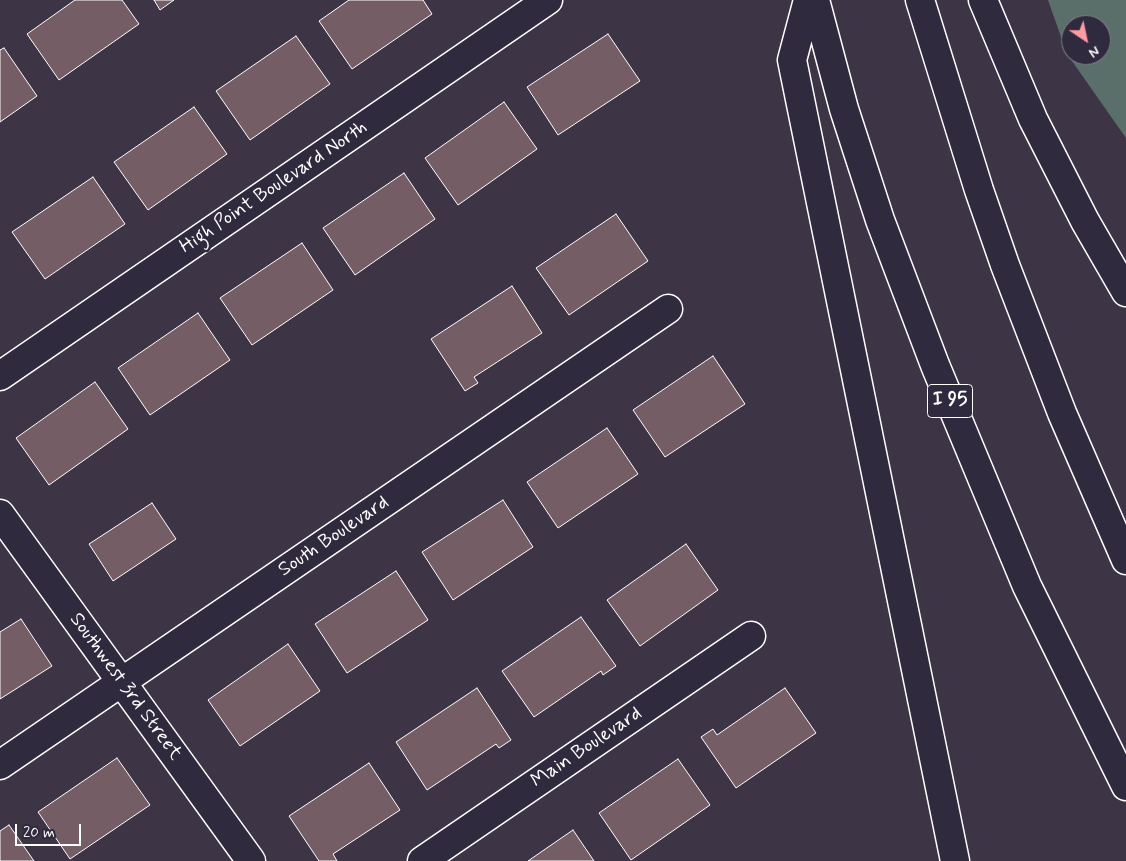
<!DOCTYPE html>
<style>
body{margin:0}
#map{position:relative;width:1126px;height:861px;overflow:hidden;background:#3d3445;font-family:Mynerve,sans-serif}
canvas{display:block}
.north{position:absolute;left:1061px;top:15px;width:50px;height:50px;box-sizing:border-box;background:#2f2a3d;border:1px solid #827f8b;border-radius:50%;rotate:146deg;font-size:14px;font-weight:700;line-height:20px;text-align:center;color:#fff}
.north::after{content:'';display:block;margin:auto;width:18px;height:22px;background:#ff9aa2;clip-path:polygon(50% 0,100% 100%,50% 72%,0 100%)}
.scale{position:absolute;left:15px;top:824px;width:66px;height:22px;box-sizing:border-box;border:2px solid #fff;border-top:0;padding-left:6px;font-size:15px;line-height:18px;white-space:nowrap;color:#fff;-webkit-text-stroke:4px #2f2a3d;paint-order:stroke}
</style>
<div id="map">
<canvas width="1126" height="861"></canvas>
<div class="north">N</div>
<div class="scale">20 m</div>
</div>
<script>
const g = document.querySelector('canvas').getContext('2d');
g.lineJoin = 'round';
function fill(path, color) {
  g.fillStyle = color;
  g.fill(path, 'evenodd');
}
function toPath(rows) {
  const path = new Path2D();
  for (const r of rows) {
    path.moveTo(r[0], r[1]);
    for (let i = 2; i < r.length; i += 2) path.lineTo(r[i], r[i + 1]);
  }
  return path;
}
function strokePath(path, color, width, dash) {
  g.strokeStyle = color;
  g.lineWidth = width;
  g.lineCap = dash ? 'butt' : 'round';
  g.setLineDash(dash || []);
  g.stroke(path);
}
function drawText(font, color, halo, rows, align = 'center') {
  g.font = font + ' Mynerve,sans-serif';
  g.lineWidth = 5;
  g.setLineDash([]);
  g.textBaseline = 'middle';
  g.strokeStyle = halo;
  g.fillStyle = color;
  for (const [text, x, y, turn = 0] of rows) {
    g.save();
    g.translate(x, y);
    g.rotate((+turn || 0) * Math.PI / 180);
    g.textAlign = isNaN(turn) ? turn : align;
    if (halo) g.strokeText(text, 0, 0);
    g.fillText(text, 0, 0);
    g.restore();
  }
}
const green = toPath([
 [1048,0,1126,0,1126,138,1067,54],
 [1071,25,1101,25,1101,55,1071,55]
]);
const building = toPath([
 [75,0,122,0,139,24,59,80,27,34,75,0],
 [154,0,174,0,160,10,154,0],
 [349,0,423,0,432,14,352,69,319,21,349,0],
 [608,34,640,81,558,135,527,87,608,34],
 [296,36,330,84,250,140,216,91,296,36],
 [4,48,37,96,0,122,0,50,4,48],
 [504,102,537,149,458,205,425,158,504,102],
 [194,107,227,154,148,210,114,162,194,107],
 [404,173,435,219,355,275,323,228,404,173],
 [93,177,125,224,45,279,12,232,93,177],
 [616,214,648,261,569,315,536,268,616,214],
 [302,243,333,290,252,345,220,298,302,243],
 [512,286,542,333,474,377,478,383,465,391,431,339,512,286],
 [198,313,230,360,150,415,118,368,198,313],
 [713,356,745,404,665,457,633,410,713,356],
 [95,382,128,429,49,485,16,438,95,382],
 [607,428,638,474,558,528,527,482,607,428],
 [503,500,533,547,453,600,422,552,503,500],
 [152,503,176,539,113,581,89,544,152,503],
 [686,544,718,590,640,646,607,600,686,544],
 [396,571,428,620,347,673,315,624,396,571],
 [581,617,616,666,603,675,601,671,534,717,502,671,581,617],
 [21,619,52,666,0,699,0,632,21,619],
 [288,644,320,691,240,746,208,700,288,644],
 [477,688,511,740,499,748,496,744,427,790,396,742,477,688],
 [785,688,816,733,736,788,701,737,713,729,717,735,785,688],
 [117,758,150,805,70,859,38,812,117,758],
 [678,759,710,805,631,860,599,813,678,759],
 [369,763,400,810,333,854,337,861,319,861,289,816,369,763],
 [9,825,34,861,0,861,0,831,9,825],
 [573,830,594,861,528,861,573,830]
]);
const minor = toPath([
 [0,376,548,0],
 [0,514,251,861],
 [0,765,668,309],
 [422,861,751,636]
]);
const highway = toPath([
 [808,0,792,60,955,861],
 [815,0,844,109,880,220,935,365,1027,586,1126,786],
 [920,0,979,190,1005,265,1062,413,1126,560],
 [983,0,1033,119,1085,221,1126,292]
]);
const shields = [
 [950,401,45]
];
const shieldNames = [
 ["I 95",950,401]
];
const streetNames = [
 ["High Point Boulevard North",274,188,-34],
 ["South Boulevard",334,537,-34],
 ["Southwest 3rd Street",125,687,54],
 ["Main Boulevard",587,748,-34]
];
fill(green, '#5a6f69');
fill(building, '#755d65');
strokePath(building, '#fff', 1);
strokePath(minor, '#fff', 31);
strokePath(highway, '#fff', 31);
strokePath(minor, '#2f2a3d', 28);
strokePath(highway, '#2f2a3d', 28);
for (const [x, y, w] of shields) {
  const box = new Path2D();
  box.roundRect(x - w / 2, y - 16.5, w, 33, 4);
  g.fillStyle = '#2f2a3d';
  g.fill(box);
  strokePath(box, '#fff', 1);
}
drawText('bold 19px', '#fff', null, shieldNames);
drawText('20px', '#fff', '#2f2a3d', streetNames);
</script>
